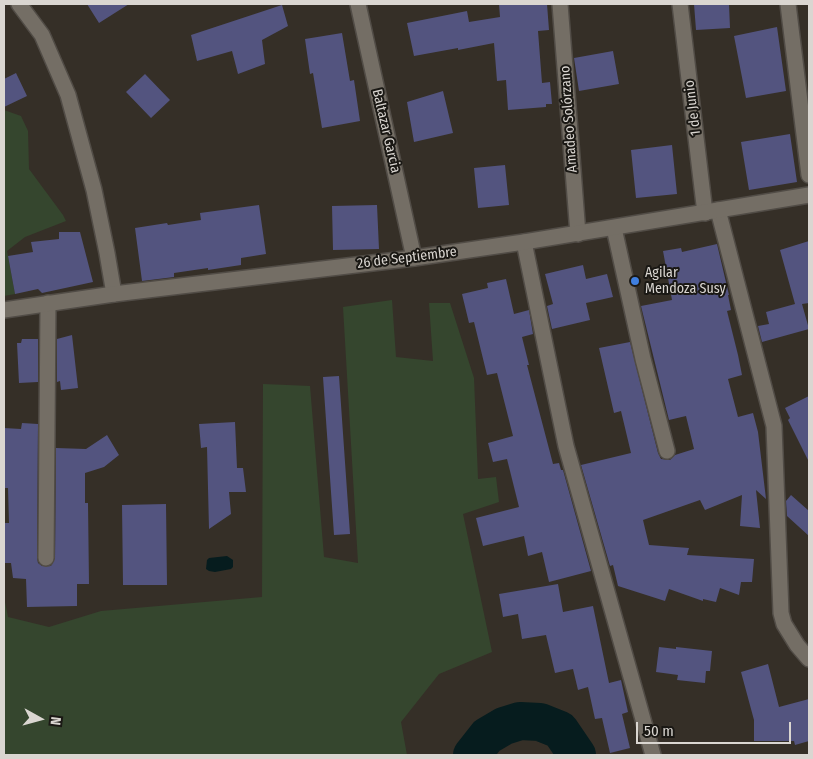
<!DOCTYPE html>
<meta charset="utf-8">
<style>
body{margin:0}
#map{position:relative;width:813px;height:759px;overflow:hidden;background:#352f27;font-family:"Fira Sans Condensed",sans-serif}
canvas{display:block}
.frame{position:absolute;inset:0;border:5px solid #dad6d1;pointer-events:none}
.north{position:absolute;left:15px;top:694px;width:50px;height:50px;-webkit-text-stroke:4px #1a1814;paint-order:stroke;rotate:97deg;font-size:14px;font-weight:700;line-height:20px;text-align:center;color:#dad6d1}
.north::after{content:'';display:block;margin:auto;width:18px;height:22px;background:#dad6d1;clip-path:polygon(50% 0,100% 100%,50% 72%,0 100%)}
.scale{position:absolute;left:636px;top:722px;width:155px;height:22px;box-sizing:border-box;border:2px solid #dad6d1;border-top:0;padding-left:6px;font-size:15px;line-height:18px;white-space:nowrap;color:#dad6d1;-webkit-text-stroke:4px #1a1814;paint-order:stroke}
</style>
<div id="map">
<canvas width="813" height="759"></canvas>
<div class="frame"></div>
<div class="north">N</div>
<div class="scale">50 m</div>
</div>
<script>
const g = document.querySelector('canvas').getContext('2d');
g.lineJoin = 'round';
function fill(path, color) {
  g.fillStyle = color;
  g.fill(path, 'evenodd');
}
function toPath(rows) {
  const path = new Path2D();
  for (const r of rows) {
    path.moveTo(r[0], r[1]);
    for (let i = 2; i < r.length; i += 2) path.lineTo(r[i], r[i + 1]);
  }
  return path;
}
function strokePath(path, color, width, dash) {
  g.strokeStyle = color;
  g.lineWidth = width;
  g.lineCap = dash ? 'butt' : 'round';
  g.setLineDash(dash || []);
  g.stroke(path);
}
function drawText(font, color, halo, rows, align = 'center') {
  g.font = font + ' "Fira Sans Condensed",sans-serif';
  g.lineWidth = 4;
  g.setLineDash([]);
  g.textBaseline = 'middle';
  g.strokeStyle = halo;
  g.fillStyle = color;
  for (const [text, x, y, turn = 0] of rows) {
    g.save();
    g.translate(x, y);
    g.rotate((+turn || 0) * Math.PI / 180);
    g.textAlign = isNaN(turn) ? turn : align;
    if (halo) g.strokeText(text, 0, 0);
    g.fillText(text, 0, 0);
    g.restore();
  }
}
const green = toPath([
 [4,110,21,116,28,131,29,169,63,215,66,221,25,237,7,251,15,294,4,296],
 [392,300,396,357,433,361,429,303,450,303,474,378,478,479,496,477,499,502,463,514,492,652,439,674,401,722,407,755,4,755,4,597,8,617,49,627,101,611,262,597,263,384,310,386,324,557,358,563,343,307]
]);
const water = toPath([
 [227,556,233,560,233,567,231,569,215,572,209,571,206,569,207,560,209,558]
]);
const river = toPath([
 [472,755,487,736,504,726,520,721,540,722,560,730,577,755]
]);
const building = toPath([
 [87,4,129,4,99,23],
 [499,4,547,4,549,30,538,31,542,83,550,82,552,104,546,104,546,107,508,110,506,80,497,81,494,43,458,50,458,48,414,56,407,23,467,11,469,22,500,17],
 [694,4,729,4,730,28,696,30],
 [282,5,288,26,262,40,265,64,238,74,232,51,197,61,191,35],
 [777,27,786,91,746,98,734,36],
 [342,33,350,81,354,80,360,121,322,128,313,73,310,74,305,39],
 [613,51,619,84,579,91,574,58],
 [16,73,27,96,4,107,4,79],
 [145,74,170,100,151,118,126,92],
 [443,91,453,133,414,142,407,102],
 [790,134,797,182,749,190,741,142],
 [672,145,677,194,636,198,631,150],
 [505,165,509,205,478,208,474,168],
 [259,205,266,254,241,258,241,265,208,270,208,268,174,273,174,277,142,281,135,228,167,223,168,225,201,220,200,213],
 [377,205,379,249,333,250,332,206],
 [59,232,80,232,93,282,42,293,38,289,15,294,8,256,33,252,31,242,59,239],
 [809,241,809,303,802,304,809,329,762,342,758,326,769,324,766,312,795,304,780,250],
 [717,244,729,295,728,295,731,310,727,311,738,355,742,375,728,379,738,417,753,413,758,432,766,499,756,490,760,528,740,526,742,495,705,510,700,500,643,520,649,545,689,548,687,555,754,559,752,582,741,582,739,595,720,588,716,602,703,599,703,601,669,589,665,601,618,586,613,565,610,566,581,465,631,453,621,411,614,413,599,348,630,342,658,453,661,459,670,460,675,455,694,449,686,416,669,420,641,306,672,300,663,251,681,248,682,252],
 [583,265,586,279,607,274,613,297,586,303,590,320,552,329,547,306,553,304,545,274],
 [506,279,514,314,529,310,533,334,522,337,529,365,527,365,553,464,559,463,561,470,563,470,591,571,549,582,542,552,528,556,524,536,483,546,476,518,519,507,507,459,493,462,488,443,513,436,497,373,487,375,474,322,469,323,462,294,488,288,487,283],
 [72,335,78,388,61,390,60,381,57,382,57,339],
 [22,339,38,339,38,382,19,383,17,343,21,343],
 [339,376,350,534,334,535,323,377],
 [809,396,809,462,788,420,790,418,785,408],
 [235,422,237,468,243,468,246,492,229,492,231,514,209,529,207,447,201,448,199,424],
 [22,423,38,424,37,558,38,563,42,566,51,566,55,558,56,448,86,449,107,435,119,455,104,467,85,473,85,503,88,503,89,584,77,584,77,606,27,607,26,579,13,578,11,563,4,563,4,523,9,523,8,488,4,488,4,428,21,429],
 [791,495,809,511,809,536,787,516,786,501],
 [166,504,167,585,123,585,122,505],
 [558,584,563,612,593,606,609,683,621,680,628,712,622,714,630,748,610,753,602,718,595,719,588,687,578,690,573,669,555,673,546,635,522,639,518,614,503,617,499,594],
 [659,647,676,649,676,647,712,651,710,671,706,671,705,683,677,680,678,675,656,672],
 [768,664,779,707,809,699,809,741,795,745,794,741,754,741,754,720,741,672]
]);
const minor = toPath([
 [19,4,42,35,68,95,94,190,107,253,114,294],
 [358,4,414,258],
 [560,4,578,234],
 [680,4,705,213],
 [788,4,809,175],
 [718,210,774,426,781,613,784,624,797,645,809,659],
 [614,228,643,359,667,451],
 [524,242,566,446,653,755],
 [46,558,48,303]
]);
const tertiary = toPath([
 [4,310,114,294,414,258,524,242,809,195]
]);
const markers = [
 [635,281,5,"#3f7fe0"]
];
const streetNames = [
 ["1 de Junio",693,108,-97],
 ["Amadeo Solórzano",569,119,-94],
 ["Baltazar Garcia",386,131,77],
 ["26 de Septiembre",407,258,-7]
];
const poiNames = [
 ["Agilar",645,273],
 ["Mendoza Susy",645,289]
];
fill(green, '#35462e');
fill(water, '#061c1e');
strokePath(river, '#061c1e', 38);
fill(building, '#53547f');
strokePath(minor, '#514c46', 18);
strokePath(tertiary, '#514c46', 18);
strokePath(minor, '#746e65', 15);
strokePath(tertiary, '#746e65', 15);
for (const [x, y, r, color] of markers) {
  const dot = new Path2D();
  dot.arc(x, y, r, 0, 2 * Math.PI);
  g.fillStyle = color;
  g.fill(dot);
  strokePath(dot, '#1a1814', 2);
}
drawText('14px', '#dad6d1', '#1a1814', streetNames);
drawText('14px', '#dad6d1', '#1a1814', poiNames, 'left');
</script>
